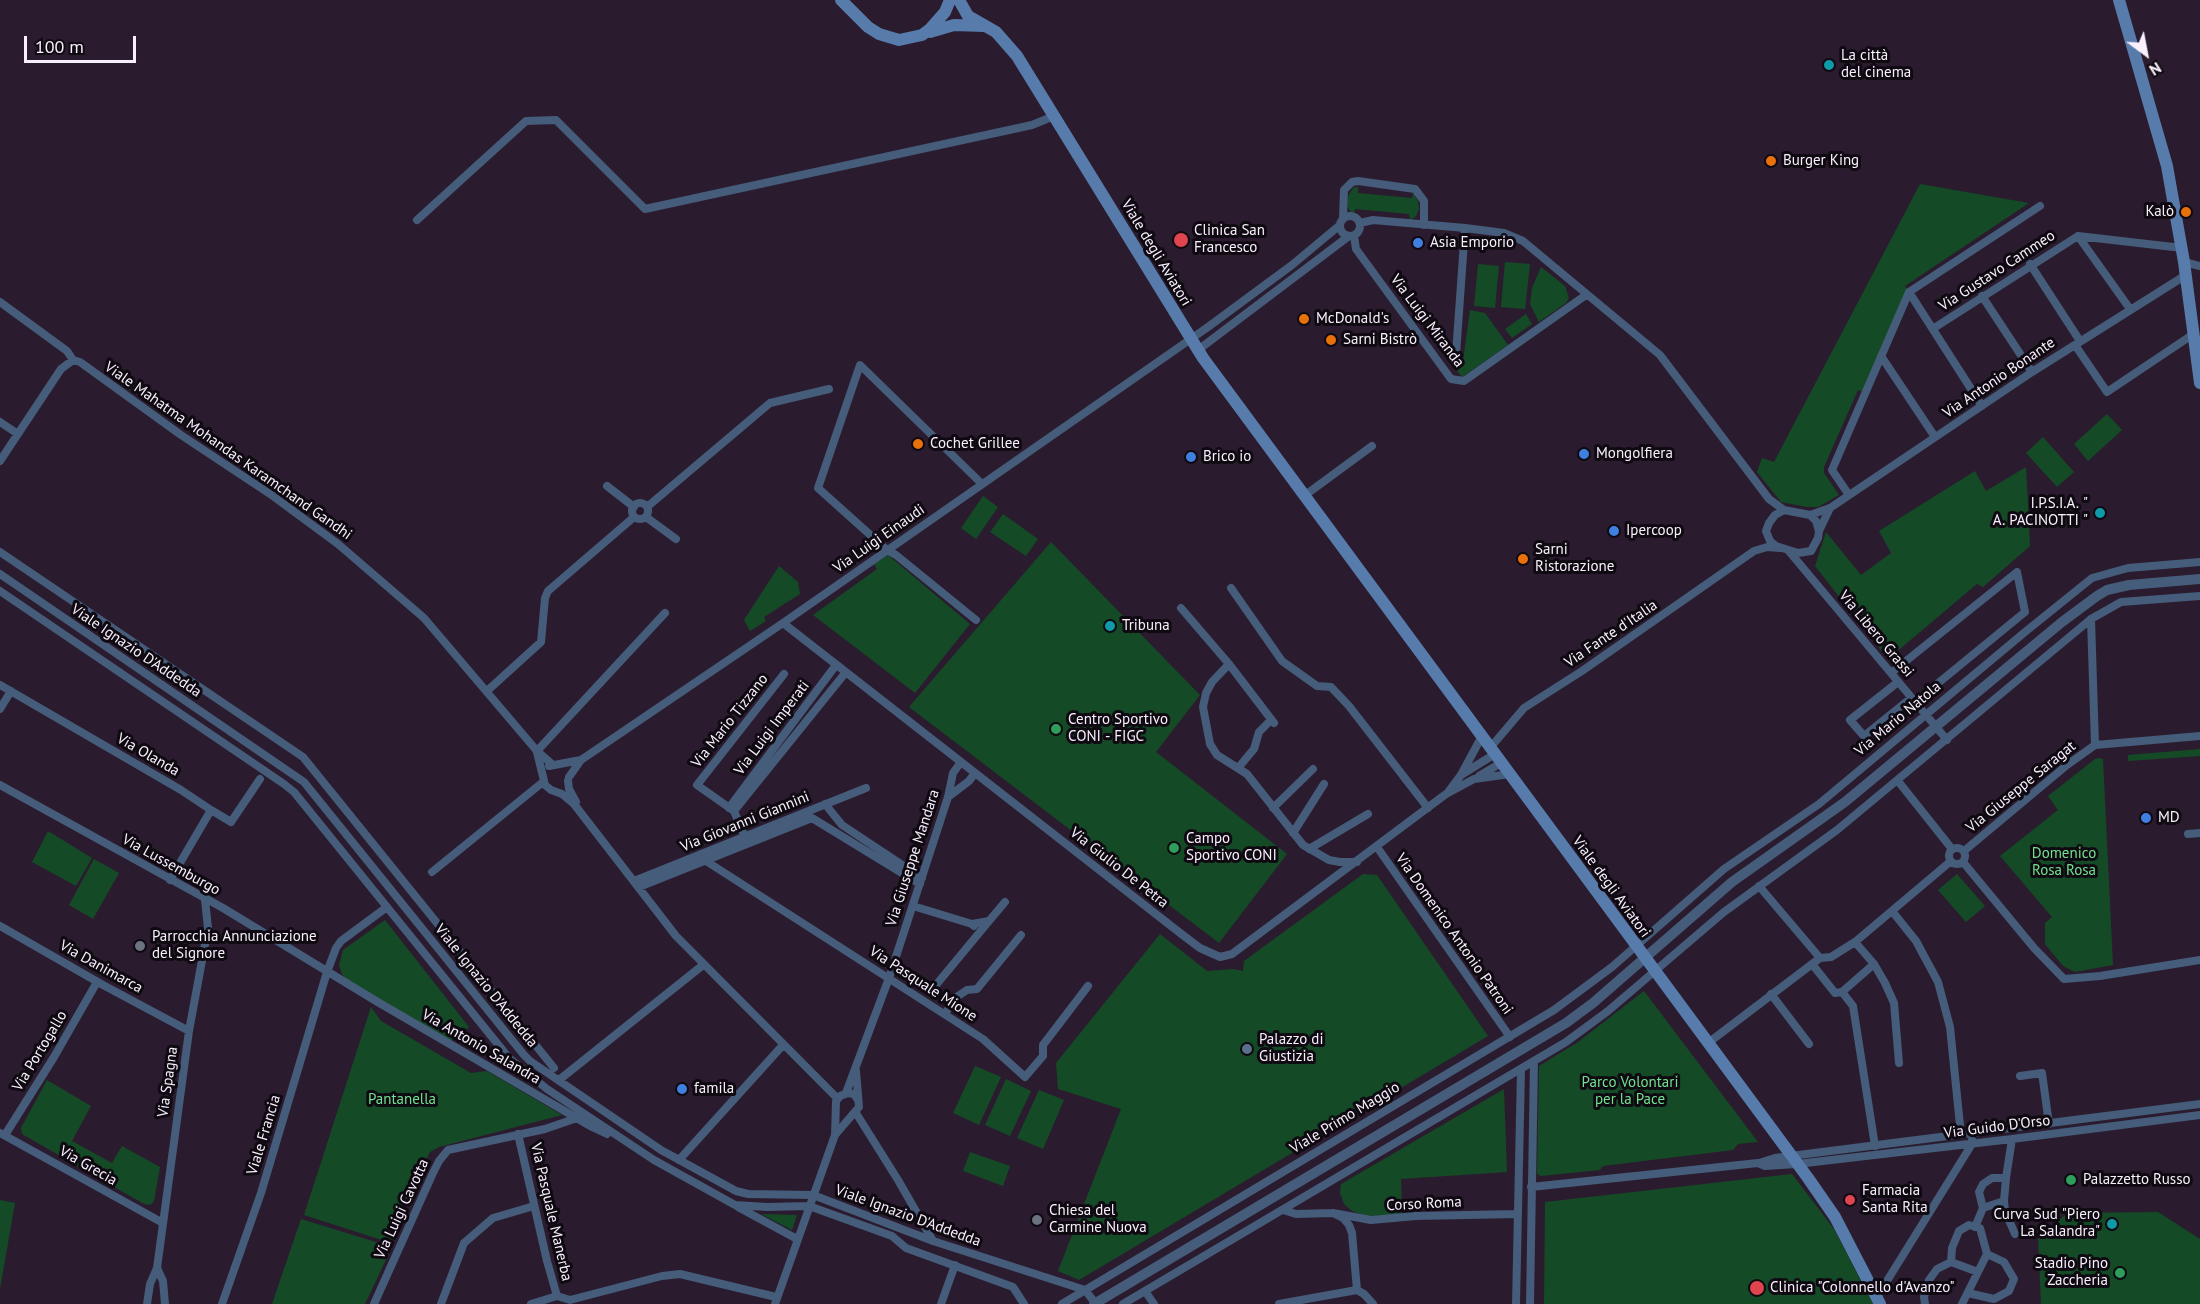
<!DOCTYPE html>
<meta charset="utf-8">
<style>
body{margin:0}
#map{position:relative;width:2200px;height:1304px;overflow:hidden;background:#2a1c2e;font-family:"PT Sans",sans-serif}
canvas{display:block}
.north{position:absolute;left:2116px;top:24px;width:60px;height:60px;-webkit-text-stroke:4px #0f0911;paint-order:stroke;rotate:148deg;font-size:16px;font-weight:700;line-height:24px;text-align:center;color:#f9f0fd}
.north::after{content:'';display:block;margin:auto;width:21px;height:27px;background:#f9f0fd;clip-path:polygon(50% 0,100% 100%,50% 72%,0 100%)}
.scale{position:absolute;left:24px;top:36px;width:112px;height:27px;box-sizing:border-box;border:3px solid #f9f0fd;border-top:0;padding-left:8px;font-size:18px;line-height:21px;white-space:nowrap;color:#f9f0fd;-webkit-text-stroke:4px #0f0911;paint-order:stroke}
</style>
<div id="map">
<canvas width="2200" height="1304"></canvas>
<div class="north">N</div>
<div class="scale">100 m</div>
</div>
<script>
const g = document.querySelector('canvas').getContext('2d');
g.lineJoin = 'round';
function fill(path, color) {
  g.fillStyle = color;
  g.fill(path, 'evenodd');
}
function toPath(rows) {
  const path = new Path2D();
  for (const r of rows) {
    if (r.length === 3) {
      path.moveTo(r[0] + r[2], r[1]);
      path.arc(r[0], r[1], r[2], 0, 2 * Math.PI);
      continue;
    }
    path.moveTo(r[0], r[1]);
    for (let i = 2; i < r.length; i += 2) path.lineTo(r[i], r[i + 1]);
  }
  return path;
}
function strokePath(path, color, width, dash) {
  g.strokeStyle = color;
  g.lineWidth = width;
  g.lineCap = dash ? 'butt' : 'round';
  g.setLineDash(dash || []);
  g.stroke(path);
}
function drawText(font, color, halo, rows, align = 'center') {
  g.font = font + ' "PT Sans",sans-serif';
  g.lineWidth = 6;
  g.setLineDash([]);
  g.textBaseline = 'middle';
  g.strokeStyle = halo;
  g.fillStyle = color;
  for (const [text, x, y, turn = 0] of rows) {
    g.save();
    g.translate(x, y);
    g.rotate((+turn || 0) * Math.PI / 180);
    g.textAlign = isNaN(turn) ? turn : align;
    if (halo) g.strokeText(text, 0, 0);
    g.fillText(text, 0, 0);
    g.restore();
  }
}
const green = toPath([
 [1920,184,2029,203,1905,286,1909,292,1863,392,1858,390,1824,467,1824,473,1839,495,1818,507,1807,507,1781,502,1757,472,1762,458,1774,462],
 [1354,187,1358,187,1358,193,1412,198,1413,193,1418,201,1419,209,1416,216,1411,220,1410,219,1409,214,1355,209,1354,213,1352,214,1348,208,1347,202,1349,194],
 [1505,262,1530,264,1525,309,1501,307],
 [1478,264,1499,266,1495,308,1474,306],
 [1541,267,1565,286,1569,298,1566,303,1539,322,1530,304,1532,288],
 [1470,310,1485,313,1508,345,1462,377,1448,359,1463,361],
 [1526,314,1532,324,1512,338,1505,329],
 [2107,414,2122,430,2088,461,2074,444],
 [2043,437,2074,472,2057,487,2026,453],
 [2026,467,2030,546,1983,587,1977,584,1888,659,1815,566,1826,532,1861,575,1891,553,1879,531,1975,471,1986,491],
 [983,496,998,507,976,539,961,528],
 [1003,514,1038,539,1026,556,990,532],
 [1051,542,1200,695,1156,752,1287,854,1219,943,909,707],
 [888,555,970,624,915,693,813,615,877,569,874,564],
 [779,566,798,582,800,594,764,617,766,621,750,631,744,620],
 [2200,749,2200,756,2128,761,2128,755],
 [2099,758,2103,759,2113,965,2075,972,2063,966,2045,944,2045,923,2052,917,2000,856,2058,810,2048,796,2095,759],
 [48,831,92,858,76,886,32,862],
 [94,859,119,873,93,919,69,905],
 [1363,874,1377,875,1488,1036,1079,1280,1058,1271,1121,1109,1058,1089,1056,1063,1160,934,1207,971,1233,969,1243,971,1244,961],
 [1957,874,1985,906,1966,922,1938,890],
 [385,920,469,1027,450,1041,347,981,342,974,339,965,343,950],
 [1644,991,1758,1142,1738,1144,1733,1150,1603,1166,1600,1170,1541,1176,1537,1174,1539,1066,1578,1042],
 [371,1007,381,1021,471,1073,487,1071,562,1115,439,1147,430,1152,390,1231,394,1244,304,1215],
 [975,1066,1001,1077,979,1125,953,1113],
 [1006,1079,1031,1091,1010,1136,985,1125],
 [47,1080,91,1106,72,1141,112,1163,122,1146,160,1167,154,1201,150,1205,144,1204,22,1134,21,1128],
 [1504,1089,1507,1172,1401,1179,1402,1215,1366,1216,1352,1211,1344,1204,1340,1193,1341,1184],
 [1039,1090,1064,1100,1043,1149,1017,1138],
 [970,1152,1010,1166,1003,1186,963,1171],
 [1792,1174,1834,1229,1873,1304,1544,1304,1545,1202],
 [0,1200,15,1203,0,1289],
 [2158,1212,2200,1239,2200,1304,2041,1304,2038,1237,2068,1213],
 [761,1214,797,1215,792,1230],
 [301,1219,392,1247,365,1304,272,1304]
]);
const minor = toPath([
 [1350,226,10],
 [1343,219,1344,190,1352,182,1358,181,1415,189,1424,201,1424,225],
 [417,220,526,121,556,120,645,209,1032,125,1054,116],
 [1360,223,1373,220,1465,228,1504,233,1523,241,1660,355,1769,499,1784,510],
 [1354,236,1356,249,1451,379,1464,381,1586,295],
 [2078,236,2130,309],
 [2184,262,2200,266],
 [2030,264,2080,341],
 [1982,296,2032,372],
 [0,302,67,351,73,360,80,362,181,435,273,496,338,544,424,618,537,751,553,765],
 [1934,328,2078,236,2182,248],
 [2075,345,2107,392,2195,333],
 [1198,350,1349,236],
 [1456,354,1465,228],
 [1881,356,1935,437],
 [1982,406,1909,292,2040,206],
 [0,422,18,434],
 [0,461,61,369,73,360],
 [607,486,634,507],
 [1849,495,1832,470,1909,292],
 [1304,496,1372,446],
 [640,511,8],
 [647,507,770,403,829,389],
 [1784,510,1810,515,1816,521,1819,531,1818,538,1811,551,1798,553,1776,546,1770,541,1766,531,1769,523,1775,515,1784,510],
 [1810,515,1830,508,2032,372,2186,275],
 [646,517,676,539],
 [1819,531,1830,508],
 [1788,550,1947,740],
 [0,552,303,757,554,1068],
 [0,574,304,782,524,1055,530,1061,661,1150,736,1191,748,1194,813,1195,933,1241,1085,1290,1096,1304],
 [1231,588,1282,661,1317,686,1331,687,1349,706,1428,808],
 [0,591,284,784,294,792,509,1058,547,1089,654,1160,735,1205,767,1207,809,1206,892,1236,906,1248,1013,1287,1024,1304],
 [1181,608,1229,664,1274,723],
 [2091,619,2095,745],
 [976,620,896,555,887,550,818,488,860,365,982,484],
 [783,623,1184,936,1200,948,1220,957,1232,954,1446,794,1474,779,1510,774],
 [1229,664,1212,682,1206,693,1203,707,1210,744,1217,755,1247,774,1303,845,1329,860,1340,862,1357,862],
 [1891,673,2017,572,2025,612,1915,702],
 [1898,682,1850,720,1864,736,1911,698],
 [0,685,181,790,211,810,170,880],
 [487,691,541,642,545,598,548,591,634,517],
 [0,709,11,691],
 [1490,748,1524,708,1582,671,1754,551,1767,547,1780,548],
 [537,751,665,613],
 [537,752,545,785,551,790,562,794,574,804,676,936,837,1098],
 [549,766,581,760],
 [1238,768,1254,749,1259,732,1270,721],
 [1461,775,1482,736],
 [1479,776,1501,763],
 [569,777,581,760,783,623,1208,327,1292,265,1340,225],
 [568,781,569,789,576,802],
 [1898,781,1952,849],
 [0,785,223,908,376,1001,592,1127,607,1134],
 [1449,791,1461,775,1495,754],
 [948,797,969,781,975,773],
 [825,804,842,825,922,878],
 [729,808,836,665],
 [1273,808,1313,769],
 [211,810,231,822,260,779],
 [734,811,846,672],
 [1293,833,1324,784],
 [2188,834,2200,833],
 [746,840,734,811,697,785,784,674],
 [1377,847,1510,1037],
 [1957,856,8],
 [1309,849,1368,814],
 [1964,851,2067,765,2095,745,2200,736],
 [706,861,983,1039,1025,1077,1043,1056,1043,1045,1088,986],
 [1963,862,2034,948,2064,979,2100,976,2200,960],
 [432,872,543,782],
 [634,881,866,788],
 [1759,886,1820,958],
 [639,887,812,818,920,884],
 [913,906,972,924,974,926],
 [1892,911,1916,941,1938,982,1950,1027,1961,1135],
 [989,921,1005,902],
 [0,926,103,985,189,1031],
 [1820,958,1831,957,1855,942,1951,861],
 [1812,964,1835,993,1842,992],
 [1874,964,1885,983,1894,1003,1899,1063],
 [931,991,989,921,972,924],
 [1842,992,1853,1006,1875,1146],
 [1842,992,1874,964,1855,942],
 [1771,994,1809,1044],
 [945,1014,955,998,967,990,977,989,1021,935],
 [1708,1043,1820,958],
 [2020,1076,2042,1073,2049,1124],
 [559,1080,703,965],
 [846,1093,889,978,948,797,953,773,961,762],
 [856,1113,898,1180,933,1241],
 [0,1133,163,1223],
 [518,1134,547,1261,557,1296],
 [5,1135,54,1057,97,982],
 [835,1135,859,1107,856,1071],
 [679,1160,783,1045],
 [1759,1163,1775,1158,2200,1104],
 [2006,1178,2012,1139],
 [1531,1187,1758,1163,1765,1166,1797,1164,2012,1139,2200,1115],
 [2004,1201,2005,1211,2015,1234],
 [738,1207,797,1239],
 [1283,1210,1296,1214,1333,1213,1343,1218,1349,1225,1352,1233,1357,1290],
 [1333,1213,1371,1220,1416,1216,1517,1214],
 [1975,1227,1983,1208,1979,1192,1983,1184,1992,1178,2006,1178,2004,1201,1983,1208],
 [157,1268,163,1281,165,1304],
 [1978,1272,1951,1262,1952,1248,1959,1231,1969,1225,1980,1228,1987,1254],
 [1145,1291,1154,1304],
 [1877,1297,1972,1144,1972,1140],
 [147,1304,150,1284,157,1268,189,1031,208,928,205,900],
 [222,1304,261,1193,327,972,336,948,341,941,387,907],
 [374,1304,432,1175,439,1161,448,1150,545,1129,577,1118],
 [441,1304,464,1243,493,1218,534,1206],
 [531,1304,557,1296,570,1300,662,1276,680,1274,776,1297],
 [775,1304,835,1135,836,1101,840,1096,848,1093,854,1094,858,1100],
 [941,1304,955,1265],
 [1062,1304,1554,1010,1612,967,1724,869,1819,804,2025,632,2092,578,2128,568,2200,562],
 [1123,1304,1566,1042,1608,1011,1724,912,1837,830,2091,619,2121,602,2200,596],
 [1279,1304,1357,1290,1364,1294,1373,1304],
 [1516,1304,1521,1070],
 [1530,1304,1534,1062],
 [1925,1304,1924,1297,1929,1280,1937,1269,1951,1262],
 [1962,1304,1987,1254,2004,1262,2014,1279,2009,1291,1994,1299,1968,1293]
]);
const tertiary = toPath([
 [1094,1304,1566,1023,1593,1003,1732,882,1845,802,2062,622,2097,596,2107,590,2129,585,2200,579]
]);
const secondary = toPath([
 [841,0,868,27,879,34,899,40,922,35,930,29,945,12,950,0],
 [959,0,968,16,996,32,1017,56,1203,358,1808,1178,1835,1217,1880,1304],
 [2119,0,2167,166,2184,262,2200,383],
 [930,32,954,25,984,26]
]);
const markers = [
 [1829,65,6,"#0f9aa8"],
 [1771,161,6,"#e8710a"],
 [2186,212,6,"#e8710a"],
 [1181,240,8,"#e0444e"],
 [1418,243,6,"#3f7fe0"],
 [1304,319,6,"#e8710a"],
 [1331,340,6,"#e8710a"],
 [918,444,6,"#e8710a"],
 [1584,454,6,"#3f7fe0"],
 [1191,457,6,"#3f7fe0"],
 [2100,513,6,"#0f9aa8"],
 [1614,531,6,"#3f7fe0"],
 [1523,559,6,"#e8710a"],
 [1110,626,6,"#0f9aa8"],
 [1056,729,6,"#2e9e5b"],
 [2146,818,6,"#3f7fe0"],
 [1174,848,6,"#2e9e5b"],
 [140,946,6,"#6b7280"],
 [1247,1049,6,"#5c6f8a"],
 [682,1089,6,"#3f7fe0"],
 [2071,1180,6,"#2e9e5b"],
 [1850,1200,6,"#e0444e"],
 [1037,1220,6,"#6b7280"],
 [2112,1224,6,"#0f9aa8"],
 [2120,1273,6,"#2e9e5b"],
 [1757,1288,8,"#e0444e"]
];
const poiNames = [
 ["La città",1841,56],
 ["del cinema",1841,73],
 ["Burger King",1783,161],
 ["Kalò",2174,212,"right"],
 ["Clinica San",1194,231],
 ["Francesco",1194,248],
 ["Asia Emporio",1430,243],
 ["McDonald's",1316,319],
 ["Sarni Bistrò",1343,340],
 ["Cochet Grillee",930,444],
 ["Mongolfiera",1596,454],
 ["Brico io",1203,457],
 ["I.P.S.I.A. \"",2088,504,"right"],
 ["A. PACINOTTI \"",2088,521,"right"],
 ["Ipercoop",1626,531],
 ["Sarni",1535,550],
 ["Ristorazione",1535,567],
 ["Tribuna",1122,626],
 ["Centro Sportivo",1068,720],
 ["CONI - FIGC",1068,737],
 ["MD",2158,818],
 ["Campo",1186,839],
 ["Sportivo CONI",1186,856],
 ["Parrocchia Annunciazione",152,937],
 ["del Signore",152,954],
 ["Palazzo di",1259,1040],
 ["Giustizia",1259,1057],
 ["famila",694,1089],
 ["Palazzetto Russo",2083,1180],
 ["Farmacia",1862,1191],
 ["Santa Rita",1862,1208],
 ["Chiesa del",1049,1211],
 ["Carmine Nuova",1049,1228],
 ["Curva Sud \"Piero",2100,1215,"right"],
 ["La Salandra\"",2100,1232,"right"],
 ["Stadio Pino",2108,1264,"right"],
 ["Zaccheria",2108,1281,"right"],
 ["Clinica \"Colonnello d'Avanzo\"",1770,1288]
];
const streetNames = [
 ["Viale degli Aviatori",1156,253,59],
 ["Via Gustavo Cammeo",1997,271,-33],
 ["Via Luigi Miranda",1427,321,53],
 ["Via Antonio Bonante",1999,378,-34],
 ["Viale Mahatma Mohandas Karamchand Gandhi",228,451,35],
 ["Via Luigi Einaudi",879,539,-35],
 ["Via Fante d'Italia",1611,634,-34],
 ["Via Libero Grassi",1876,634,50],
 ["Viale Ignazio D'Addedda",136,651,34],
 ["Via Mario Natola",1898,719,-40],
 ["Via Mario Tizzano",730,721,-52],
 ["Via Luigi Imperati",772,728,-53],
 ["Via Olanda",148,755,30],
 ["Via Giuseppe Saragat",2021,787,-39],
 ["Via Giovanni Giannini",745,822,-22],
 ["Via Giuseppe Mandara",913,858,-72],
 ["Via Lussemburgo",171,865,29],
 ["Via Giulio De Petra",1119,868,38],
 ["Viale degli Aviatori",1611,887,54],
 ["Via Domenico Antonio Patroni",1454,934,55],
 ["Via Danimarca",101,967,29],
 ["Via Pasquale Mione",923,984,33],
 ["Viale Ignazio D'Addedda",486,986,51],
 ["Via Antonio Salandra",481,1047,30],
 ["Via Portogallo",40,1051,-59],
 ["Via Spagna",168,1082,-82],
 ["Viale Primo Maggio",1345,1118,-31],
 ["Via Guido D'Orso",1997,1127,-7],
 ["Viale Francia",264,1135,-73],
 ["Via Grecia",88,1166,30],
 ["Corso Roma",1424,1204,-3],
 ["Via Luigi Cavotta",402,1209,-65],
 ["Via Pasquale Manerba",551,1212,77],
 ["Viale Ignazio D'Addedda",908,1216,20]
];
const parkNames = [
 ["Domenico",2064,854],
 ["Rosa Rosa",2064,871],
 ["Parco Volontari",1630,1083],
 ["per la Pace",1630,1100],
 ["Pantanella",402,1100]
];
fill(green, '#144b26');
strokePath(minor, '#455c7a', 8);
strokePath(tertiary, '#455c7a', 10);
strokePath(secondary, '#577cac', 12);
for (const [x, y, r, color] of markers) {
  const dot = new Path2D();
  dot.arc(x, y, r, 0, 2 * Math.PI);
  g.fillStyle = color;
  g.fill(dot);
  strokePath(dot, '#0f0911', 2);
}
drawText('15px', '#f9f0fd', '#0f0911', poiNames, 'left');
drawText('15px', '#f9f0fd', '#0f0911', streetNames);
drawText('15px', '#71e28f', '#0f0911', parkNames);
</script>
